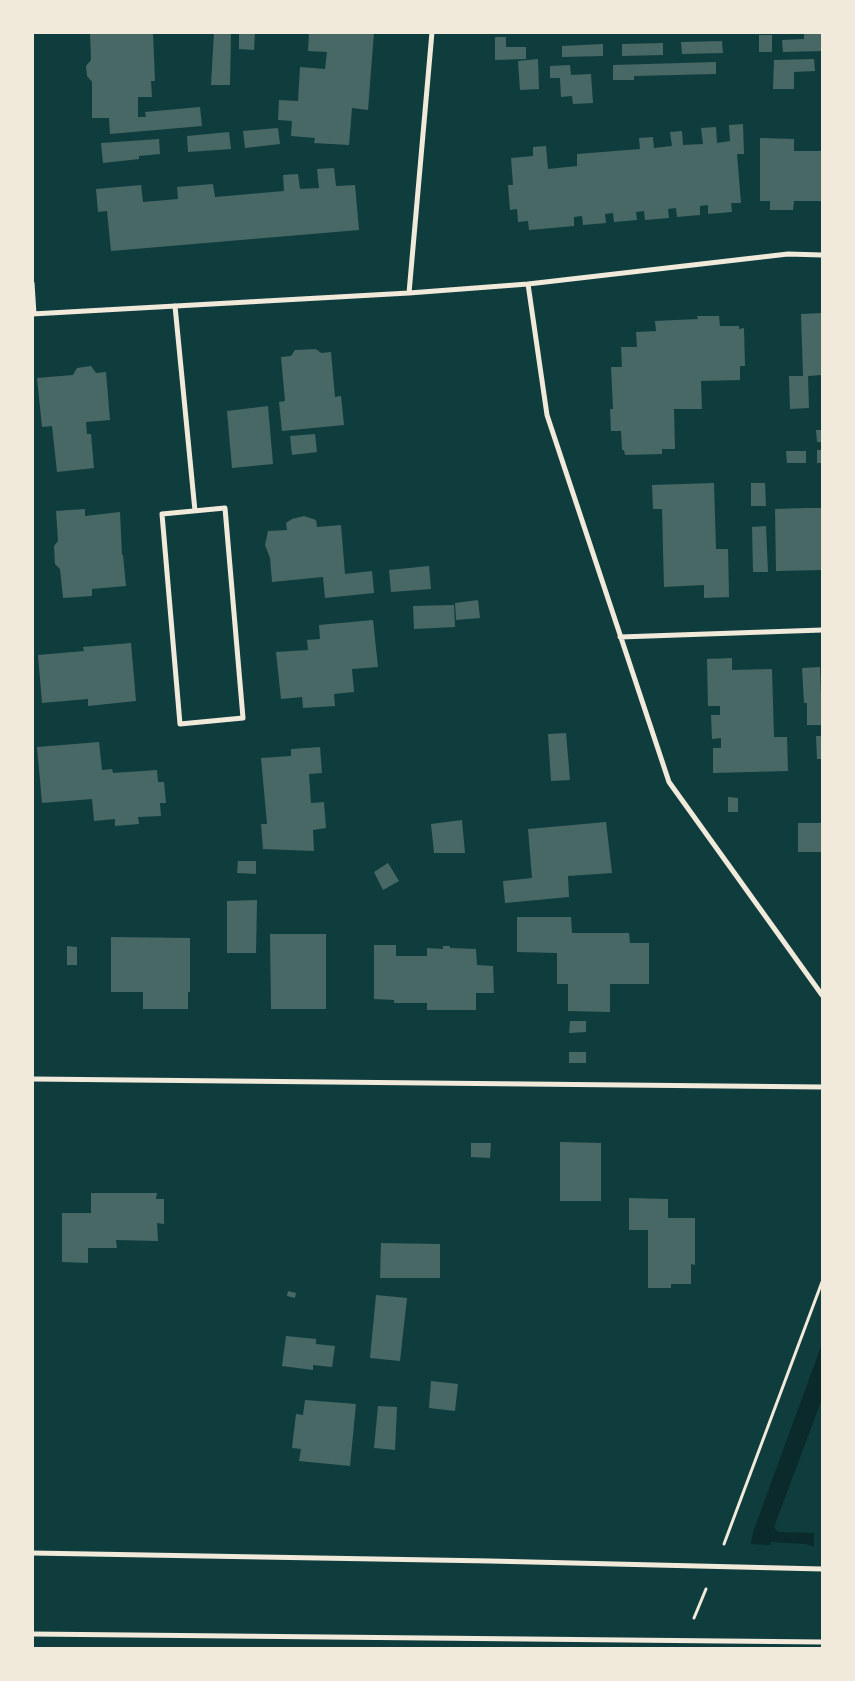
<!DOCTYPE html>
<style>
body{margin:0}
#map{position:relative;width:855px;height:1681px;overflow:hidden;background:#0f3d3e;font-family:"Roboto Condensed",sans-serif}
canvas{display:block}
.frame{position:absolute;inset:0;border:34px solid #f1e9da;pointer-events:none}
</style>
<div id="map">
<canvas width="855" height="1681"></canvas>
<div class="frame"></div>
</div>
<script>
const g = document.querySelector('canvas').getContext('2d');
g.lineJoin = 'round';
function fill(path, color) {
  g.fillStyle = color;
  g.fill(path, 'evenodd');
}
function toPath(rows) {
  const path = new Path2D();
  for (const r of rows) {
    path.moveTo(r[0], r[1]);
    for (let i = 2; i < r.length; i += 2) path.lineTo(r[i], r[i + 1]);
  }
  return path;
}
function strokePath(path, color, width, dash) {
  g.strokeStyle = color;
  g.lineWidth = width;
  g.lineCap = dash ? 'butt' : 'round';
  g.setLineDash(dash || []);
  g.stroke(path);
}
const water = toPath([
 [822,1344,822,1399,774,1527,776,1530,780,1532,814,1533,814,1547,805,1544,771,1542,771,1545,751,1544,753,1532]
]);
const building = toPath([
 [90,32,153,32,155,81,151,81,152,97,138,97,138,117,146,117,145,112,200,107,202,126,110,134,109,118,92,118,92,82,87,76,86,66,91,60],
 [214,32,231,32,230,85,211,85],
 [239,32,255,32,254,50,239,49],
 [309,32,374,32,368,110,352,108,349,145,314,143,315,138,291,136,292,121,278,120,279,100,298,101,300,67,325,69,327,52,308,51],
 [804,33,822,33,822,51,783,52,782,40,804,39],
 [759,35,772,35,772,52,759,52],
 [495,37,506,37,506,47,526,47,526,59,495,60],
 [722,41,723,53,682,54,681,42],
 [663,43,663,55,622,56,622,44],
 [603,44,603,56,562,57,562,46],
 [538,59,539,89,520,90,518,61],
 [814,59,815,71,794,72,794,89,773,89,774,60],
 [716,62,716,74,634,76,634,80,613,80,613,65],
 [570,65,571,75,591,74,593,103,573,104,572,96,561,97,560,78,550,78,550,66],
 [743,124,744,154,737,154,741,203,731,203,732,212,708,214,708,205,700,206,700,215,677,217,676,208,668,209,669,218,645,220,644,211,636,212,637,220,614,222,613,213,605,214,606,223,583,225,582,216,574,217,574,226,529,230,528,221,518,222,517,209,510,210,508,185,513,185,511,158,533,156,533,147,546,146,548,169,577,166,577,154,640,149,639,138,653,137,654,148,672,146,670,132,682,131,683,145,703,144,701,128,716,127,717,143,730,141,729,125],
 [278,128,280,144,245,148,243,131],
 [229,132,231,149,188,152,187,136],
 [760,138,794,139,794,151,822,151,822,201,794,201,793,210,770,210,770,201,760,201],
 [159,139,160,154,139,156,139,159,103,163,101,143],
 [334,168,336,186,355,185,359,230,111,251,107,211,98,212,96,189,141,185,143,202,178,199,177,187,213,184,215,197,284,191,283,175,298,174,300,189,319,188,317,169],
 [822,313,822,375,808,376,809,408,790,409,789,376,803,376,801,314],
 [697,316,719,316,720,326,739,326,739,329,744,328,745,366,740,366,740,380,701,381,702,409,674,409,675,449,662,449,662,454,625,455,624,450,622,450,621,431,611,431,610,409,613,409,611,367,622,367,621,347,637,347,636,332,656,331,655,321,698,319],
 [316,349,321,353,331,352,335,397,341,396,344,425,282,431,279,402,285,401,281,357,291,356,295,350],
 [91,366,96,373,106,372,110,420,86,422,87,434,91,434,94,468,57,472,52,426,42,427,37,378,73,375,77,368],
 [268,406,273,464,232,468,227,411],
 [816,430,822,430,822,442,817,442],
 [315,434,317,452,292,455,290,436],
 [817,450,822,450,822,463,817,463],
 [786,451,806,451,806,463,787,463],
 [714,483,716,549,728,549,729,597,704,598,704,585,664,587,662,509,653,509,652,485],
 [751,483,765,483,766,506,751,506],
 [807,508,822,508,822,570,776,571,775,509],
 [85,509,85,516,120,512,122,555,123,555,126,586,92,589,92,596,63,598,60,569,55,564,54,546,58,541,56,511],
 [304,516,316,520,317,527,341,525,345,574,372,571,374,593,325,598,323,577,272,582,270,558,265,545,268,531,287,530,286,523,292,519],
 [766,526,768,572,753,572,752,527],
 [429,566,431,589,391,592,389,570],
 [478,600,480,618,456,620,455,603],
 [454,605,455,627,414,629,413,606],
 [373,620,378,667,352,669,354,692,334,694,335,706,303,708,302,697,281,699,276,652,308,650,307,640,320,639,319,625],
 [131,643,136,701,88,706,88,699,42,703,38,655,84,651,83,647],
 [732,658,732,670,772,669,774,737,787,737,788,771,713,773,713,748,721,748,721,738,712,739,711,715,720,715,720,706,708,706,707,659],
 [820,667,822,725,807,725,807,703,804,703,802,668],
 [566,733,570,780,551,781,548,734],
 [816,736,822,736,822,759,817,759],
 [99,742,102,770,112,769,113,773,157,770,158,782,164,782,166,803,160,803,161,816,138,817,139,824,115,826,115,819,94,821,92,799,42,803,37,747],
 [320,747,322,773,309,774,311,803,324,802,326,828,313,830,314,851,263,849,261,824,267,824,261,758,291,756,291,749],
 [728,797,738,798,738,812,728,812],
 [462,820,465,853,434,853,431,824],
 [606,822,612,873,568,876,569,897,505,903,503,881,532,878,528,829],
 [798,823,822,823,822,852,798,852],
 [238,861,256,861,256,874,237,873],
 [388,863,399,881,383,890,374,872],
 [257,900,256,953,227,953,227,901],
 [517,917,571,917,572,933,629,933,630,943,649,943,649,984,610,984,610,1012,568,1011,568,984,557,984,557,953,517,952],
 [270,934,326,934,326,1009,271,1009],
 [111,937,190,938,190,992,188,992,188,1009,143,1009,143,992,111,992],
 [374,945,396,945,396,956,427,956,427,948,443,949,443,946,450,946,450,948,476,949,477,965,493,966,494,993,476,993,476,1010,427,1010,427,1003,394,1003,394,1000,374,999],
 [67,946,77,947,77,965,67,965],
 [570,1021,586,1021,586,1032,569,1033],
 [569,1052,586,1052,586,1063,569,1063],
 [560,1142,601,1143,601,1201,560,1201],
 [471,1143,491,1143,490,1158,471,1157],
 [91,1193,157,1193,156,1199,164,1199,164,1224,157,1223,158,1241,116,1240,117,1248,88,1248,88,1263,62,1262,62,1213,91,1213],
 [629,1198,668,1199,668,1218,695,1218,695,1265,691,1264,691,1284,671,1284,671,1288,648,1288,648,1230,629,1230],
 [381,1243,440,1244,440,1278,380,1278],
 [288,1291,296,1293,295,1298,287,1296],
 [376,1295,407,1298,400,1361,370,1358],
 [286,1336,316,1339,316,1344,335,1346,332,1367,313,1365,313,1370,282,1366],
 [431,1381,458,1384,455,1411,429,1408],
 [305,1400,356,1404,350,1466,299,1461,301,1449,292,1448,296,1414,303,1415],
 [378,1406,397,1407,395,1450,374,1448]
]);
const path = toPath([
 [724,1544,822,1282],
 [694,1618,706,1589]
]);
const minor = toPath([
 [32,283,34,314],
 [528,284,547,415,669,782,822,995],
 [409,293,528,284,788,254,822,255],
 [175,306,195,511],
 [32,314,409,293,432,32],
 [225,508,243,718,180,724,162,514,225,508],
 [620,637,822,630],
 [32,1079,822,1087],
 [32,1553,490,1561,822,1569],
 [32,1634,822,1642]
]);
fill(water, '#0a2a2b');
fill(building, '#486865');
strokePath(path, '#f1e9da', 3);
strokePath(minor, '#f1e9da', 5);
</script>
